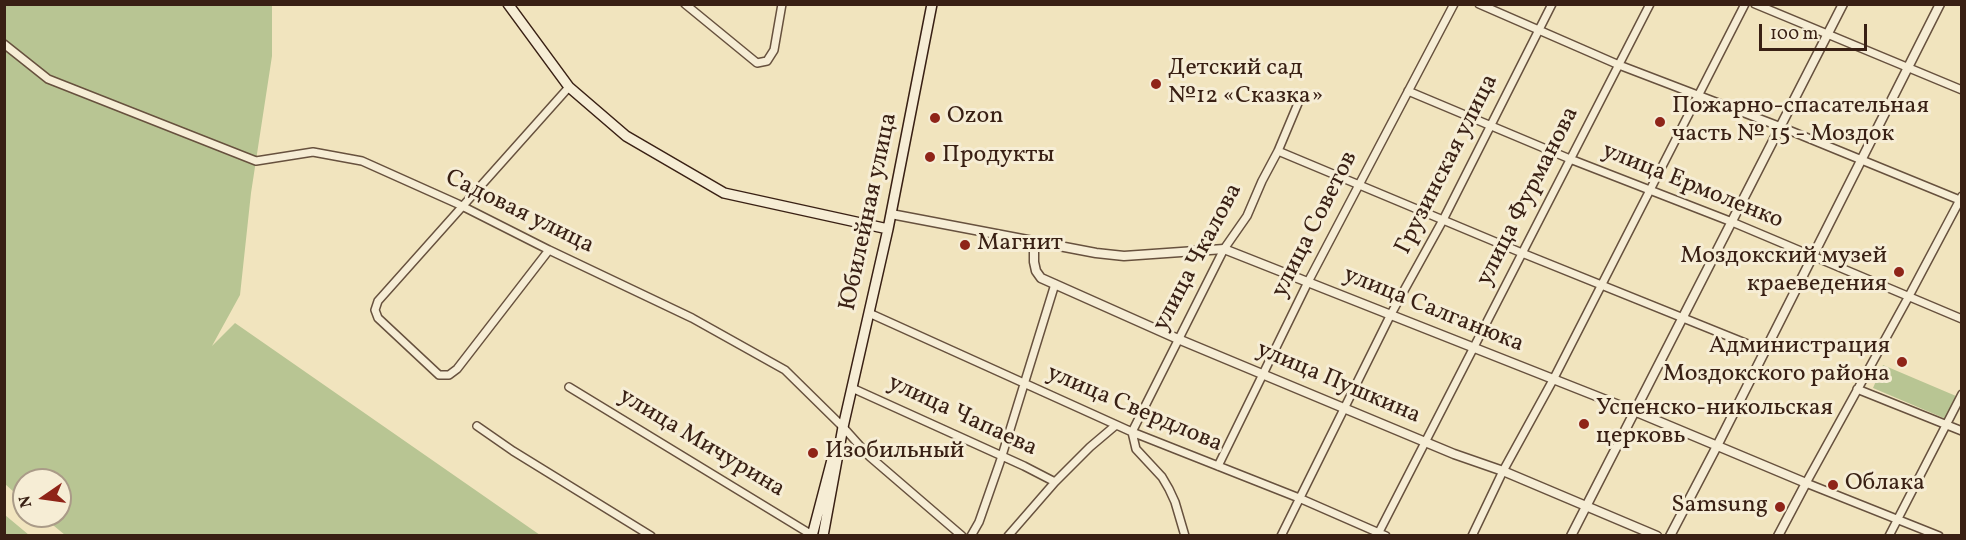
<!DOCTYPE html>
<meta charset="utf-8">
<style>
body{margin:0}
#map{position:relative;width:1966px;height:540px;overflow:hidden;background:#f1e4be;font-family:Vollkorn,serif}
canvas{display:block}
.frame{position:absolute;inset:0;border:6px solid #392014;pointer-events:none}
.north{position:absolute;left:12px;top:468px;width:60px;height:60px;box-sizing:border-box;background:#f6edd5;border:2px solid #aa9b88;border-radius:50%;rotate:257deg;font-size:16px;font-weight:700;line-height:24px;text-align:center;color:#392014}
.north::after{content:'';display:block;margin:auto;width:21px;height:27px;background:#8f2418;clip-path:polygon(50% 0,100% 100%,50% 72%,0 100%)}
.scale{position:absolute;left:1759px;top:24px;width:108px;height:27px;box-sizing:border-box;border:3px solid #392014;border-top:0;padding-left:8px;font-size:18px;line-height:21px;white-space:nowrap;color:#392014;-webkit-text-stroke:4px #f6edd5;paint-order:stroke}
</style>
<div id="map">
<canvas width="1966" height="540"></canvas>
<div class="frame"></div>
<div class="north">N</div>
<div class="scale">100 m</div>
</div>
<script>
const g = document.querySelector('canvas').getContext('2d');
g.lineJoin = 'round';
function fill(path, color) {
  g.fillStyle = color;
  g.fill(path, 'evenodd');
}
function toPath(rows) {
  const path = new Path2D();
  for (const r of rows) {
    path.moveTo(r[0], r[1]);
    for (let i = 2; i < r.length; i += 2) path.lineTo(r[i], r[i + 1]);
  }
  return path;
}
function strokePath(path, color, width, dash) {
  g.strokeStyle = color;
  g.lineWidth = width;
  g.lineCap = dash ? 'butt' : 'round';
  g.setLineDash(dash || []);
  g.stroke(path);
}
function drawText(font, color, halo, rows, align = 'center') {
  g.font = font + ' Vollkorn,serif';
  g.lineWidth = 6;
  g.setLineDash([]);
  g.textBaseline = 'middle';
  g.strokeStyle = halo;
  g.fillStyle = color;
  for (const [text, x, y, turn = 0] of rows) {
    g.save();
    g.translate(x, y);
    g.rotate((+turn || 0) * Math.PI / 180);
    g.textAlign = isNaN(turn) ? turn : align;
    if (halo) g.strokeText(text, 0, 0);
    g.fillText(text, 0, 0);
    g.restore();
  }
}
const green = toPath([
 [5,5,272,5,272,56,251,193,240,295,212,346,235,323,540,535,65,535,42,516,60,516,60,480,24,480,24,501,5,484],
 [1883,365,1956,396,1946,419,1873,388],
 [5,515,29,535,5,535]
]);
const minor = toPath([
 [685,4,757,63,767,61,774,50,782,4],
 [1479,4,1619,65,1781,127,1962,201],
 [1755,4,1962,90],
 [4,44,48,79,256,161,313,152,362,161,458,204,549,250,692,318,785,370,843,427,869,456,962,536],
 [1408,91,1570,159,1732,222,1962,319],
 [1278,151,1522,253,1765,351],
 [549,250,457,369,449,375,439,375,378,318,375,310,378,301,569,87],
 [869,313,1132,432,1299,498,1386,536],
 [569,387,812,535],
 [852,388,1024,466,1055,482],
 [1857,389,1962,431],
 [477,426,513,451,651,536],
 [1218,466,1308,282,1454,4],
 [971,536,979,522,1000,462,1055,284],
 [1008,536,1055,482,1090,447,1116,425],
 [1185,536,1175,502,1169,489,1162,477,1136,449,1132,432,1224,249,1247,216,1262,181,1278,151,1299,101],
 [1281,536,1391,314,1443,220,1552,4],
 [1377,536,1650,4],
 [1472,536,1503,471,1553,380,1745,4],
 [1889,536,1962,394],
 [1939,536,1806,483,1909,296,1962,196]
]);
const tertiary = toPath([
 [891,214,1096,253,1124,256,1224,249,1634,411,1806,483,1778,536],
 [1034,241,1034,262,1036,271,1041,278,1178,339,1454,454,1503,471,1657,536],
 [1571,536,1843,4],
 [1670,536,1717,446,1940,4]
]);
const secondary = toPath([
 [508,4,569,87,626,136,724,193,888,229],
 [812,536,834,452],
 [823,536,843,427,888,229,932,4]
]);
const markers = [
 [1156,84,6,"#8f2418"],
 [935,118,6,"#8f2418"],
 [1660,122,6,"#8f2418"],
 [930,157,6,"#8f2418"],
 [965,245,6,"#8f2418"],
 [1899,272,6,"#8f2418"],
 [1902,362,6,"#8f2418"],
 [1584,424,6,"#8f2418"],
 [813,453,6,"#8f2418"],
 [1833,485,6,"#8f2418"],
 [1780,507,6,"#8f2418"]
];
const poiNames = [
 ["Детский сад",1168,70],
 ["№12 «Сказка»",1168,98],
 ["Пожарно-спасательная",1672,108],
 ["часть № 15 - Моздок",1672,136],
 ["Ozon",947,118],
 ["Продукты",942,157],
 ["Магнит",977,245],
 ["Моздокский музей",1887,258,"right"],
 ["краеведения",1887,286,"right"],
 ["Администрация",1890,348,"right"],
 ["Моздокского района",1890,376,"right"],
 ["Успенско-никольская",1596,410],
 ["церковь",1596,438],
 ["Изобильный",825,453],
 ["Облака",1845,485],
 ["Samsung",1768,507,"right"]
];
const streetNames = [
 ["Грузинская улица",1448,165,-63],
 ["улица Ермоленко",1692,187,22],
 ["улица Фурманова",1529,197,-63],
 ["Юбилейная улица",870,212,-78],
 ["Садовая улица",519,213,26],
 ["улица Советов",1316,225,-63],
 ["улица Чкалова",1199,258,-62],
 ["улица Салганюка",1433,311,22],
 ["улица Пушкина",1338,384,23],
 ["улица Свердлова",1134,410,23],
 ["улица Чапаева",962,417,25],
 ["улица Мичурина",701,444,31]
];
fill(green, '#b8c593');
strokePath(minor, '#67513e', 10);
strokePath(tertiary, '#67513e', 11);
strokePath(secondary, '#392014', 12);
strokePath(minor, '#f6edd5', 7);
strokePath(tertiary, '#f6edd5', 8);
strokePath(secondary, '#f6edd5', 9);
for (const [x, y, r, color] of markers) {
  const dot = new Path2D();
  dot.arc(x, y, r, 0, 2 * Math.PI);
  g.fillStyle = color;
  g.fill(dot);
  strokePath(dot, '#f6edd5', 2);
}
drawText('24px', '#392014', '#f6edd5', poiNames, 'left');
drawText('24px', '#392014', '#f6edd5', streetNames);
</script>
